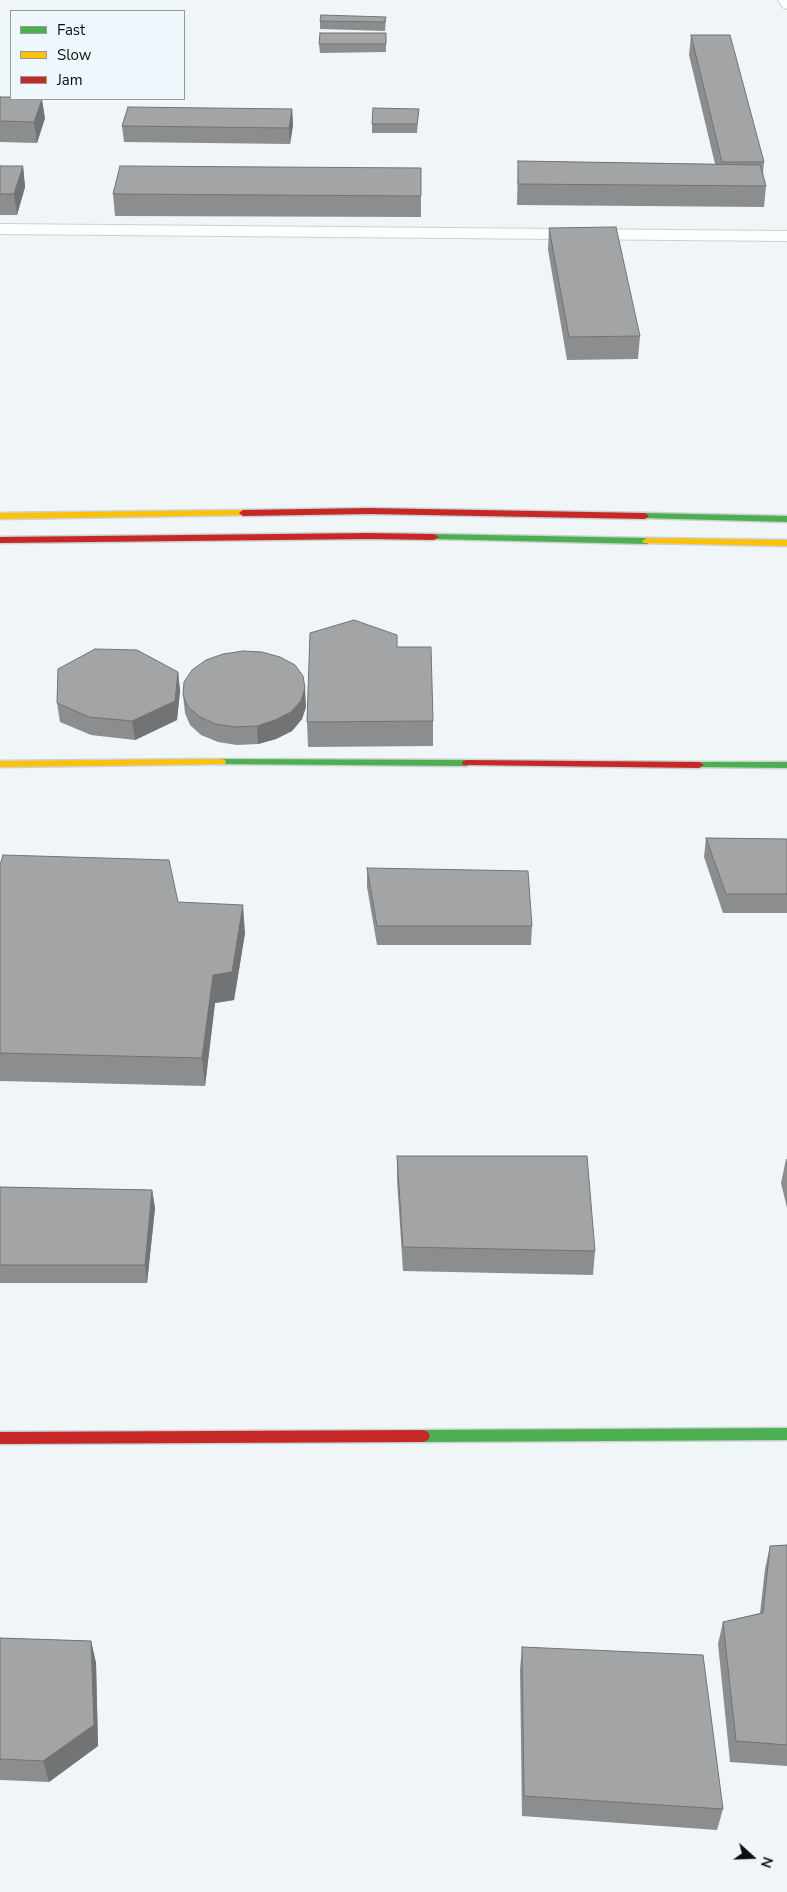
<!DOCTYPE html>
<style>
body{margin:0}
#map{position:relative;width:787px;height:1892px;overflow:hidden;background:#f0f6f8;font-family:"Nunito Sans",sans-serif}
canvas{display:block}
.legend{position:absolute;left:10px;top:10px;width:175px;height:90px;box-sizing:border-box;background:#edf7fc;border:1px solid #939a9e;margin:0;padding:6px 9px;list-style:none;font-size:15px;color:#0b0e10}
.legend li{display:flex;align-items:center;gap:10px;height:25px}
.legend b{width:25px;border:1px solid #939a9e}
.north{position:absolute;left:727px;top:1832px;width:50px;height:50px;-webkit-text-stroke:4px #edf7fc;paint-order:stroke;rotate:110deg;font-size:14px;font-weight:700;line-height:20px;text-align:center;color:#0b0e10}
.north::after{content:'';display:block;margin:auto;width:18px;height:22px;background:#0b0e10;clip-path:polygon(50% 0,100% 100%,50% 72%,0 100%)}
</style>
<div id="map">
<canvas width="787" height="1892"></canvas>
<ul class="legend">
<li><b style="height:6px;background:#4caf50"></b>Fast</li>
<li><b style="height:6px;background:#ffc107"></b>Slow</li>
<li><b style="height:6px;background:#c62828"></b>Jam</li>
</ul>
<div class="north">N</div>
</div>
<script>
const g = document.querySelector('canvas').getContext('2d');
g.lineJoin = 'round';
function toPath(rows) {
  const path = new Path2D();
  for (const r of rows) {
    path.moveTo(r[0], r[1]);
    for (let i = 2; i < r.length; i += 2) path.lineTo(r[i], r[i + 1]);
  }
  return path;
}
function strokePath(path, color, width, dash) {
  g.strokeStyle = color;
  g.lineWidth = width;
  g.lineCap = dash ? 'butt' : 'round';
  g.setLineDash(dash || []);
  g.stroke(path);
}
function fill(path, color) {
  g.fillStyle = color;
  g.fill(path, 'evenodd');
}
const lane = toPath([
 [778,0,787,0,787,9,782,7,778,0],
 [0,224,787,231,787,241,0,234,0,224]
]);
const fast = toPath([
 [645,513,787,516,787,522,642,518,641,516,645,513],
 [434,534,647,538,652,541,647,544,431,539,429,537,434,534],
 [221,759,467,760,472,763,467,766,217,764,216,762,217,760,221,759],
 [699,762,787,762,787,768,695,767,694,765,695,763,699,762],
 [787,1428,787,1440,423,1442,418,1440,416,1436,418,1432,423,1430,787,1428]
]);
const slow = toPath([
 [243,510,246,511,246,515,0,519,0,513,243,510],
 [647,538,787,540,787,546,644,543,642,541,647,538],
 [221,759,225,760,226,762,225,764,0,767,0,761,221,759]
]);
const jam = toPath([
 [369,508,645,513,649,516,645,519,369,514,243,516,239,513,243,510,369,508],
 [369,533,434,534,439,537,434,540,369,539,0,543,0,537,369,533],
 [467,760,699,762,704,765,699,768,463,765,462,763,463,761,467,760],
 [423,1430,428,1432,430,1436,428,1440,423,1442,0,1444,0,1432,423,1430]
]);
const wall = toPath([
 [386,17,385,31,320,29,320,21],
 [386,33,386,52,320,53,319,44],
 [691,35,764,162,763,173,766,186,764,207,517,205,518,161,715,164,689,55],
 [0,97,45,118,37,143,0,142],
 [292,109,293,125,290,144,124,142,122,126],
 [419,109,417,133,372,133,372,124],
 [0,166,23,166,25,187,17,215,0,215],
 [421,168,421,217,115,216,113,194],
 [549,228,640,336,638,359,567,360,548,250],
 [397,647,433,721,433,746,308,747,307,722],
 [178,672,180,691,177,720,135,740,91,735,60,722,57,703],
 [183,695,306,707,302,719,292,731,276,739,258,744,237,745,218,742,201,735,190,725,185,713],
 [706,838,787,839,787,913,723,913,704,857],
 [0,865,178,902,245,933,234,1000,215,1003,205,1086,0,1081],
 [367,868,532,926,531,945,377,945,367,887],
 [397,1156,595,1251,593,1275,403,1271,397,1180],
 [786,1159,787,1159,787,1208,781,1183],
 [0,1187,152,1190,155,1208,147,1283,0,1283],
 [787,1545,787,1766,730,1762,718,1644,723,1622,760,1613,765,1569,770,1546],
 [0,1638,91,1641,96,1663,98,1746,49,1782,0,1780],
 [522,1647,723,1809,717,1830,522,1816,520,1669]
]);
const shadedWall = toPath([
 [42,99,45,118,37,143,34,122],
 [292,109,293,125,290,144,289,128],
 [23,166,25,187,17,215,14,194],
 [178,672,180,691,177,720,135,740,132,721],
 [305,688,306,707,302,719,292,731,276,739,258,744,257,726],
 [243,905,245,933,234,1000,215,1003,205,1086,202,1058,213,975],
 [152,1190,155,1208,147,1283,145,1265],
 [91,1641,96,1663,98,1746,49,1782,43,1761]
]);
const building = toPath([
 [321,15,386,17,385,22,320,21,321,15],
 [320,33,386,33,386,44,319,44,320,33],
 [691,35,730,35,764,162,722,162,691,35],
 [0,97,11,97,11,99,42,99,34,122,0,121,0,97],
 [128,107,292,109,289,128,122,126,128,107],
 [373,108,419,109,417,124,372,124,373,108],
 [518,161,760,165,766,186,518,184,518,161],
 [0,166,23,166,14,194,0,194,0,166],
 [120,166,421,168,421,196,113,194,120,166],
 [616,227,640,336,569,337,549,228,616,227],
 [354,620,397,635,397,647,431,647,433,721,307,722,310,633,354,620],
 [95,649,137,650,178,672,175,701,132,721,89,717,57,703,58,669,95,649],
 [243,651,262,652,280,657,295,665,303,676,305,688,301,701,291,712,275,720,257,726,235,727,216,724,200,717,188,707,183,695,184,682,192,670,206,660,223,654,243,651],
 [706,838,787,839,787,894,726,894,706,838],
 [3,855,169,860,178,902,243,905,232,972,213,975,202,1058,0,1053,0,865,3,855],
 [367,868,528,871,532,926,377,926,367,868],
 [397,1156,587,1156,595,1251,403,1247,397,1156],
 [0,1187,152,1190,145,1265,0,1265,0,1187],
 [787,1545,787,1745,736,1741,723,1622,763,1613,770,1546,787,1545],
 [0,1638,91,1641,94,1725,43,1761,0,1759,0,1638],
 [522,1647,703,1655,723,1809,524,1796,522,1647]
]);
strokePath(lane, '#ccd1d3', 2);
strokePath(fast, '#ccd1d3', 3);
strokePath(slow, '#ccd1d3', 3);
strokePath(jam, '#ccd1d3', 3);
fill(lane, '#fdfefe');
fill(fast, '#4caf50');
fill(slow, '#ffc107');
fill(jam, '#c62828');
fill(wall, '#8c8d8f');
fill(shadedWall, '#727374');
fill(building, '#a3a4a6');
strokePath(building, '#727374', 1);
</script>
